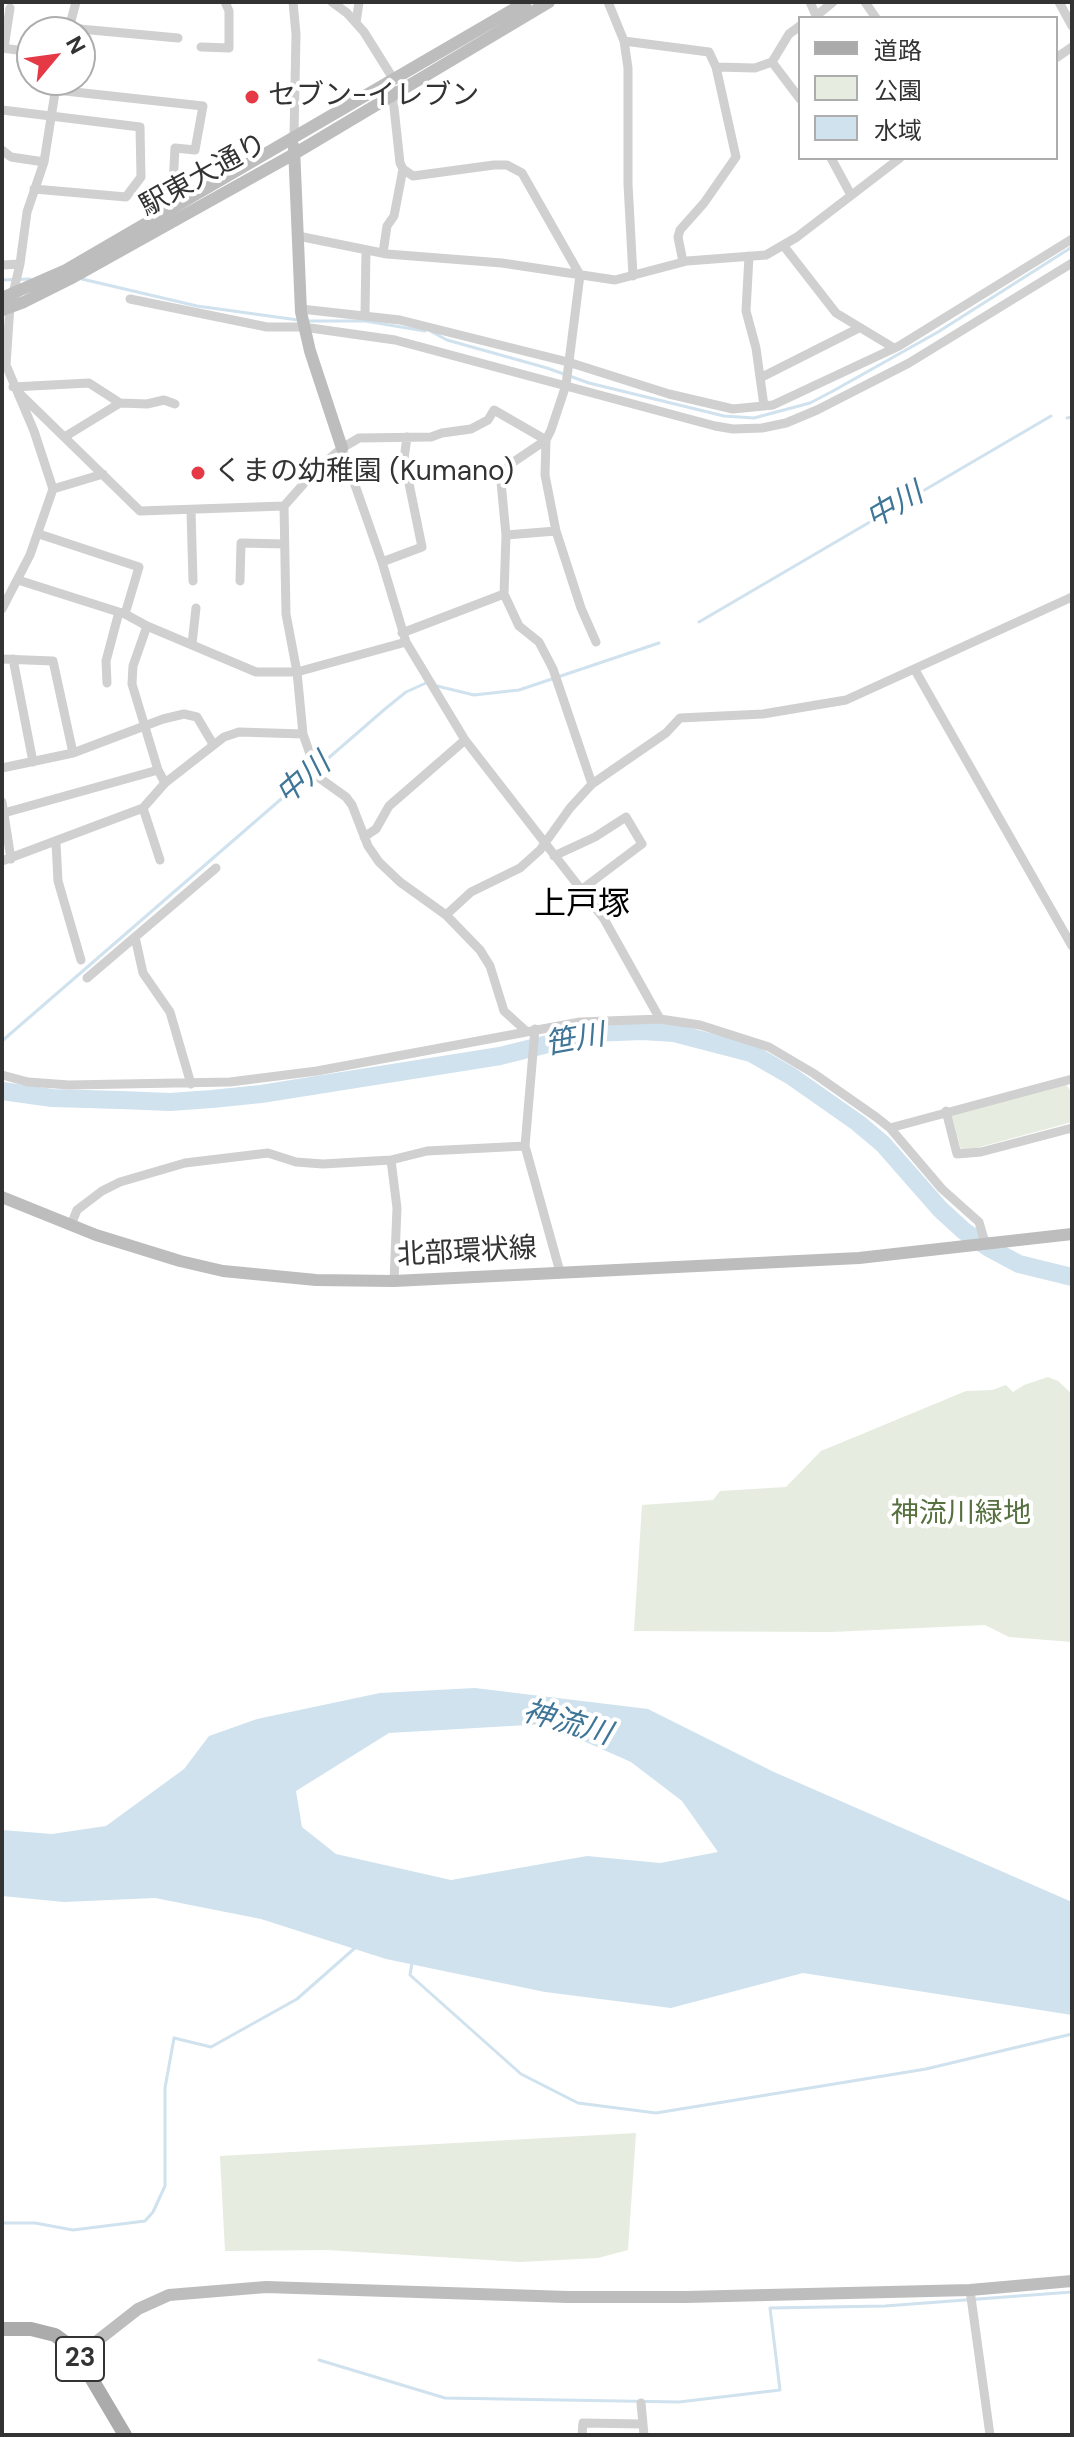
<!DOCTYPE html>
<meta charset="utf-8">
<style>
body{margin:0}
#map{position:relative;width:1074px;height:2437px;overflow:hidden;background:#fff;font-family:"DM Sans","Noto Sans JP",sans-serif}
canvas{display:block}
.frame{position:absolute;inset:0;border:4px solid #333;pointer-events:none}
.legend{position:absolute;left:798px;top:16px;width:260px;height:144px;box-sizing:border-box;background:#fff;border:2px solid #adadad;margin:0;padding:10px 14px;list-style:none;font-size:24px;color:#333}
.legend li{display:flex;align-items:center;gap:16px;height:40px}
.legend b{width:40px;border:2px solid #adadad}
.north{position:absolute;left:16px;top:16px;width:80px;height:80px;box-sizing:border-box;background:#fff;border:2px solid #adadad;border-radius:50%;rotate:61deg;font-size:22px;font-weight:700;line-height:32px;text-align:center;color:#333}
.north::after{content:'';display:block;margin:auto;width:28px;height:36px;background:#e63946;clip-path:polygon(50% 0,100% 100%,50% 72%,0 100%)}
</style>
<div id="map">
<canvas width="1074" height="2437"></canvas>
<div class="frame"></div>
<ul class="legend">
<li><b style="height:10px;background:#ababab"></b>道路</li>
<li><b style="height:22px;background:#e6ecdf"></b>公園</li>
<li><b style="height:22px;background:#cfe2ee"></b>水域</li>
</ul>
<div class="north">N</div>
</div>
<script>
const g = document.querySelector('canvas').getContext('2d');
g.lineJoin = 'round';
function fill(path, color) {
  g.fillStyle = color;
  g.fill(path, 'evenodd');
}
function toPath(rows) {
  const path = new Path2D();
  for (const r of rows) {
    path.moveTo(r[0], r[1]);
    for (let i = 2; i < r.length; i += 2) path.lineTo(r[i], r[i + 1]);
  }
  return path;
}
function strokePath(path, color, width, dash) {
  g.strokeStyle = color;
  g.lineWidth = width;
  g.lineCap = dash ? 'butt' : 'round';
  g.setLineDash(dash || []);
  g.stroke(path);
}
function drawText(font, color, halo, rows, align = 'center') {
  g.font = font + ' "DM Sans","Noto Sans JP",sans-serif';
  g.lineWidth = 8;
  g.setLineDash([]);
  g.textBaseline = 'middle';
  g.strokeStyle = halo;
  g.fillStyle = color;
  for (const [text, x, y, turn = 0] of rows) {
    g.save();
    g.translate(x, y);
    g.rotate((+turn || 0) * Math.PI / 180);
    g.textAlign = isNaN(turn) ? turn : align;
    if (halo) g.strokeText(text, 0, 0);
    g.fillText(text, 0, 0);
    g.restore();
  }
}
const green = toPath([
 [1065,1083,1072,1093,1072,1122,969,1150,961,1150,951,1113],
 [1048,1377,1058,1381,1072,1394,1072,1642,1009,1637,985,1625,831,1632,634,1631,642,1505,713,1500,720,1491,786,1487,821,1451,966,1391,992,1390,1006,1385,1013,1392,1024,1385],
 [636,2133,628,2250,598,2258,520,2262,327,2250,225,2251,220,2156]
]);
const water = toPath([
 [475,1688,648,1709,774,1772,1072,1902,1072,2015,803,1973,671,2008,545,1992,386,1959,261,1919,155,1898,64,1902,2,1896,2,1830,52,1834,106,1826,184,1769,209,1736,257,1719,380,1693],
 [545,1724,631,1762,682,1801,718,1852,660,1863,587,1856,451,1880,336,1854,302,1827,296,1791,389,1733]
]);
const stream = toPath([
 [82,279,197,306,298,320],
 [2,280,30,279],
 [305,321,365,321,425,331],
 [432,332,447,340,547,368,589,383,724,416,754,418,810,403,833,391,938,332,1072,247],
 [1067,418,1072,417],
 [699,622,1051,416],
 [437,686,474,695,519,690,659,643],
 [2,1041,385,709,406,692,426,683],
 [412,1963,410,1975,521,2074,578,2103,656,2113,926,2069,1072,2034],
 [2,2223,35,2223,73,2230,145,2221,153,2212,165,2186,165,2088,174,2038,211,2047,297,1999,356,1947],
 [319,2360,445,2398,679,2402,780,2390,770,2308,885,2306,1072,2292]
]);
const river = toPath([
 [2,1091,52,1098,120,1100,170,1102,212,1099,261,1094,500,1056,592,1033,642,1031,674,1033,751,1053,791,1076,858,1123,883,1144,940,1209,964,1231,989,1248,1019,1264,1072,1277]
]);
const street = toPath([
 [293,2,296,34,294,136],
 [332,2,347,13,364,32,394,80],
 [608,2,624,41,628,68,628,184,633,276],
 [810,2,817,18],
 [865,2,876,18],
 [1059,2,1072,26],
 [816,16,833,2],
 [356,23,359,2],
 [69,28,178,38],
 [68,32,76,2],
 [624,41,709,52,716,67,755,68,772,62,789,34,800,26],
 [201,47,229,48,229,11,225,2],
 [2,48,32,52],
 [4,48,10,8],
 [1056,58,1072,47],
 [772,62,800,99],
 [392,89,400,163,403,169,413,176,494,165,507,165,522,173,580,275,566,385,551,430,546,440,509,465,501,482,506,535,504,594,519,626,539,642,553,669,592,784],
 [56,90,203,106,195,150,175,148,173,185,197,193],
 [2,110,140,127,141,177,126,197,34,189],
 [2,150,11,157,44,162],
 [831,158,851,195],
 [298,236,387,254,502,263,615,280,687,261,766,255,797,237,900,158],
 [783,245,836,313,894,348],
 [383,253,387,226,394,216,403,169],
 [749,256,746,311,756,348,764,406],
 [683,262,678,237,680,230,704,203,736,157,716,67],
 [2,265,20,264],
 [130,299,267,327,303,327,395,340,715,426,733,429,762,428,786,423,817,410,909,363,1072,263],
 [301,309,400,320,568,362,669,394,733,409,773,405,899,346,1072,239],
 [365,314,366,250],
 [760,378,859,328],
 [13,387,89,383,120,403,147,404,164,400,175,404],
 [18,392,140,511,284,506],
 [66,436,120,403],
 [342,448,382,562,406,642,465,740,604,919,660,1019],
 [53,489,103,474],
 [191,510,193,581],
 [556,531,581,608,596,642],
 [39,534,139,567,125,614],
 [506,535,556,531,545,475,546,440,494,410,488,420,471,429,442,433,431,437,359,438,342,448,315,471,284,506,286,614,297,672,303,734,318,777,346,797,352,805,368,846,379,862,400,882,446,915,480,950,490,966,504,1011,526,1031],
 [382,562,422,547,404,459,407,437],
 [18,580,125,614,147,626,256,672,297,672,406,642],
 [240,581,241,543,284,544],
 [2,609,30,555,53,489,34,431,6,365,10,306,20,264,27,212,44,162,57,80],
 [147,626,133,666,132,684,158,770,165,783],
 [402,633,504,594],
 [192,644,196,608],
 [2,659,53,661,73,753],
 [13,659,33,762],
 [915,670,1072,946],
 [107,683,106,661,119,612],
 [2,768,73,753,163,719,184,714,197,717,213,744],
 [2,802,11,859],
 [143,808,160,860],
 [4,813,158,770],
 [364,837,376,829,389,806,465,740],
 [56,843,58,881,81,960],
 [554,856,595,837,626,817,642,844,581,890],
 [2,861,143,808,165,783,224,737,239,732,303,734],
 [446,915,471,892,520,868,540,850,570,808,592,784,666,733,680,718,763,714,846,700,1072,597],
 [87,978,135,937],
 [535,1029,525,1146,560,1272],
 [2,1075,28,1082,69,1085,230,1082,317,1071,580,1022,660,1019,700,1025,769,1047,813,1073,876,1117,890,1128,942,1189,979,1222,985,1243],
 [191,1084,170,1012,143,973,135,937,216,868],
 [946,1111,957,1154,981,1152,1072,1128],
 [890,1128,1072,1079],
 [391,1160,397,1208,394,1281],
 [71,1225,77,1210,102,1191,120,1182,185,1163,268,1153,296,1162,323,1164,391,1160,427,1151,525,1146],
 [970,2290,990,2435],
 [641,2403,644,2435],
 [582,2435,583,2423,643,2424]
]);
const secondary = toPath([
 [294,147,301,312,310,351,342,448],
 [2,298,66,270,526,2],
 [2,310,24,302,70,279,294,154,549,2],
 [2,1197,96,1235,180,1261,223,1271,316,1280,394,1281,859,1258,1072,1234],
 [78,2356,138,2309,169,2295,266,2287,568,2297,686,2297,970,2290,1072,2281]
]);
const primary = toPath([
 [2,2329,31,2329,55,2335,74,2349,125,2435]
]);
const markers = [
 [252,97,8,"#e63946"],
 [198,473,8,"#e63946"]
];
const shields = [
 [80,2359,48]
];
const shieldNames = [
 ["23",80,2359]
];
const poiNames = [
 ["セブン-イレブン",268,97],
 ["くまの幼稚園 (Kumano)",214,473]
];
const streetNames = [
 ["駅東大通り",204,176,-29],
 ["北部環状線",467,1253,-3]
];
const parkNames = [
 ["神流川緑地",961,1515]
];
const waterNames = [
 ["中川",895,507,-30],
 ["中川",304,780,-41],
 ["笹川",575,1041,-10],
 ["神流川",567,1724,16]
];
const quarterNames = [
 ["上戸塚",582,906]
];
fill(green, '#e6ecdf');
fill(water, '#cfe2ee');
strokePath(stream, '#cfe2ee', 3);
strokePath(river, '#cfe2ee', 18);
strokePath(street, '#d0d0d0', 9);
strokePath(secondary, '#bdbdbd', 12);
strokePath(primary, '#ababab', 14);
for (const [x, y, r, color] of markers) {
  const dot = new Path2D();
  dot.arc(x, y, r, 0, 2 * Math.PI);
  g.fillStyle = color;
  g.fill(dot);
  strokePath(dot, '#fff', 3);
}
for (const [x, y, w] of shields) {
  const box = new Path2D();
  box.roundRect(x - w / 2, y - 22, w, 44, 6);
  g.fillStyle = '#fff';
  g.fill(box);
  strokePath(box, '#333', 2);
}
drawText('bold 26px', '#333', null, shieldNames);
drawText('28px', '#333', '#fff', poiNames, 'left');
drawText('28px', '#333', '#fff', streetNames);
drawText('28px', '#56703f', '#fff', parkNames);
drawText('italic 30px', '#3f7597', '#fff', waterNames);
drawText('32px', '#000', '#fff', quarterNames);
</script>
